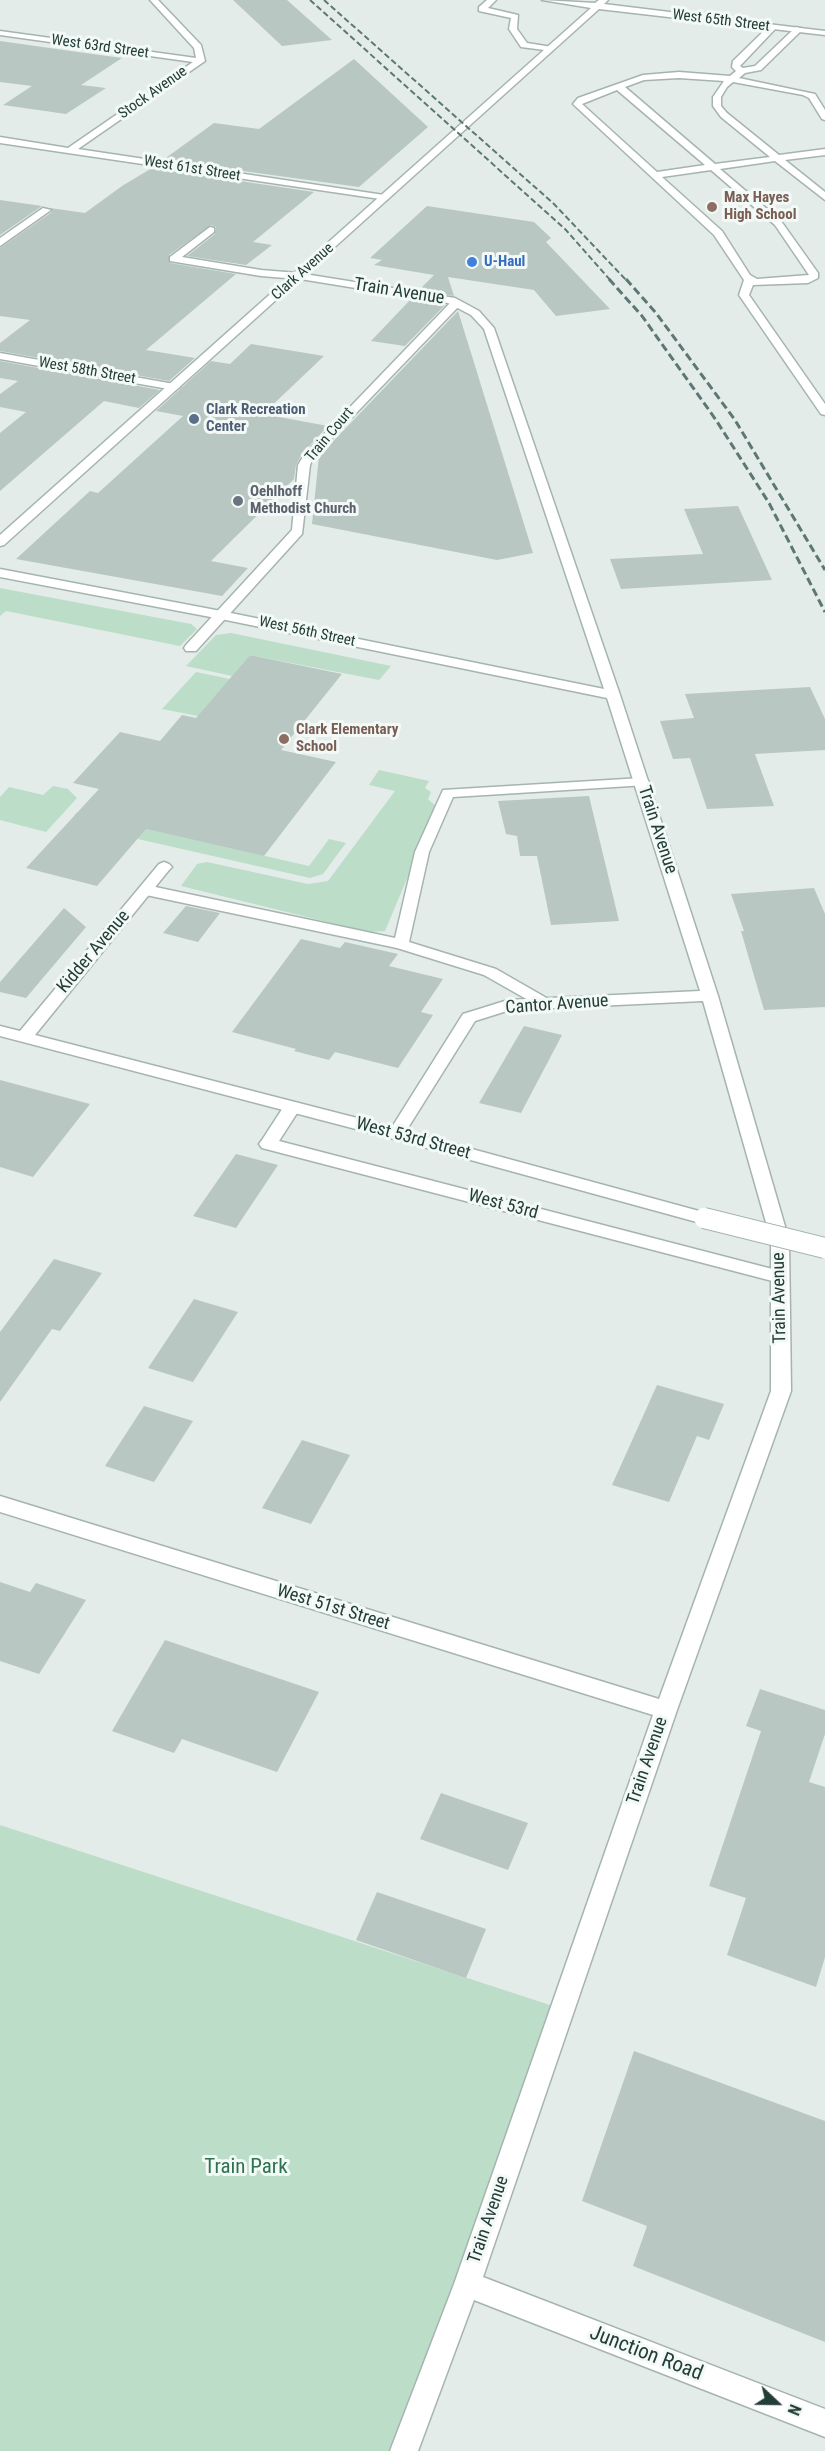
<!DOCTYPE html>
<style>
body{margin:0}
#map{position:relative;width:825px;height:2451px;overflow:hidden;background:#e3ece9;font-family:"Roboto Condensed",sans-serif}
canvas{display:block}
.north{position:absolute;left:747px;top:2373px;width:60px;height:60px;-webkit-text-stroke:4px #f3f9f6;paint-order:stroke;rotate:112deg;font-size:16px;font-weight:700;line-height:24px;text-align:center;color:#233d38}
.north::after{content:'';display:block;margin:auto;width:21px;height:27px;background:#233d38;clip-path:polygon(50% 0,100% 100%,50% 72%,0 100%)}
</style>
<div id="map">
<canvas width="825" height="2451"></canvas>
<div class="north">N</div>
</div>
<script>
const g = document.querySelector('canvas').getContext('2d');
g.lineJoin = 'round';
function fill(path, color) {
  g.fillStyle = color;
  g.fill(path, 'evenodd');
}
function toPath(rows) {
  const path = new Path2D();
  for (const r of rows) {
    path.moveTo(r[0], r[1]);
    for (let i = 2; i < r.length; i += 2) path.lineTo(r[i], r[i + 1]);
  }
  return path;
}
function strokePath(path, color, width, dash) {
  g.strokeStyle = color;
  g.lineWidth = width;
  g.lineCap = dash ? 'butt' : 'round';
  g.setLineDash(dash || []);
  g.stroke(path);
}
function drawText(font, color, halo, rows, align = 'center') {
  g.font = font + ' "Roboto Condensed",sans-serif';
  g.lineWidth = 6;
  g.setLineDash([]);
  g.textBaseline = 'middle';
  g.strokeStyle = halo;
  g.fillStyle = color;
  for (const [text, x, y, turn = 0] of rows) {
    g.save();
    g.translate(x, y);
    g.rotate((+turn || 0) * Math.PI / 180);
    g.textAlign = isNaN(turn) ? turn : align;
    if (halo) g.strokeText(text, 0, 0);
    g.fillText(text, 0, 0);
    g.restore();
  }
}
const green = toPath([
 [0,588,191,624,197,629,180,646,6,611,0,616],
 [231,633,391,666,379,680,250,655,232,676,186,666,216,635],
 [196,672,230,679,198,716,162,709],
 [379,770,429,781,425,788,431,792,428,799,437,807,385,931,368,932,181,886,197,864,207,862,308,884,328,881,395,791,369,785],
 [53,786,68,789,77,798,46,832,0,820,0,797,9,787,43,795],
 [76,813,309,866,329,839,346,843,323,874,310,878,85,827,73,819],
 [0,1825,562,2009,404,2451,0,2451]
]);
const building = toPath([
 [233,0,287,0,332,40,282,46],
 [0,41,78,52,122,58,81,85,106,88,66,114,3,105,32,86,0,82],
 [354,59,428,127,359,187,163,160,214,123,259,129],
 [152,168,314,192,253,242,272,245,246,265,187,256,215,234,216,227,211,225,169,255,170,263,236,274,146,350,195,358,169,381,0,351,0,343,30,320,0,316,0,248,52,212,50,208,85,213,122,186],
 [0,200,42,206,0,235],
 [427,206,534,222,551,238,546,242,610,309,556,316,534,290,448,277,454,296,419,290,434,275,374,265,382,260,370,258],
 [411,299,445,305,405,346,371,341],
 [458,311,533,553,497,560,312,524,319,456],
 [251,344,324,356,263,414,328,426,302,454,296,465,294,479,211,561,248,568,222,596,16,559,90,491,98,493,183,416,156,411,211,361,230,364],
 [0,361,160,390,139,408,104,401,0,491,0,433,26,412,0,407,0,394,18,381,0,378],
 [738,506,772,580,621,589,610,559,703,554,684,509],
 [250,655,342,674,281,750,336,762,264,856,146,829,97,886,26,868,99,789,73,783,120,732,160,741,182,715,196,718],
 [810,687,825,719,825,750,755,754,774,806,707,809,690,758,673,759,660,721,694,718,685,694],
 [589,796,619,921,551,925,537,856,520,856,517,836,506,834,498,801],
 [814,888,825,914,825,1007,764,1010,741,931,744,931,731,894],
 [186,906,220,913,198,942,163,933],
 [64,908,86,927,26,998,0,992,0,982],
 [301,939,340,948,345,942,398,954,389,966,443,979,421,1012,433,1015,398,1068,335,1052,329,1060,294,1051,296,1049,232,1032],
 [524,1026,562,1035,521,1113,479,1103],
 [0,1080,90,1104,33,1177,0,1167],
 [236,1154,278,1165,236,1228,193,1216],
 [54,1259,102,1273,60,1331,52,1329,0,1402,0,1332],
 [194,1299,238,1312,193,1382,148,1368],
 [657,1385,724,1404,709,1440,697,1436,669,1502,612,1485],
 [144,1406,193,1421,154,1482,105,1466],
 [302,1440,350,1455,311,1524,262,1508],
 [0,1582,30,1592,36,1583,86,1600,39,1674,0,1661],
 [165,1640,319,1692,277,1772,182,1739,174,1753,112,1731],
 [760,1689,825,1710,825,1734,809,1782,825,1787,825,1957,816,1987,727,1955,746,1898,709,1886,761,1731,746,1726],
 [441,1793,528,1823,508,1870,420,1839],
 [377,1892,486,1929,466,1978,356,1940],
 [634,2051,825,2121,825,2342,633,2266,647,2226,582,2201]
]);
const service = toPath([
 [487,0,496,0,488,8,518,15,517,29,527,43,552,47,552,51,521,47,509,29,511,18,479,11,479,7,487,0],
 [770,25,777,27,740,66,743,68,755,66,796,27,803,29,761,70,745,73,739,78,815,94,825,110,825,120,822,119,809,98,803,95,733,82,727,87,721,97,721,106,727,113,779,155,825,149,825,155,785,160,825,192,825,200,775,161,720,169,781,221,818,273,818,278,808,283,753,285,749,295,825,404,825,415,821,414,739,295,744,280,714,235,573,104,578,98,643,75,679,72,730,76,736,71,732,67,733,61,770,25],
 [679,78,724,81,713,97,713,106,721,117,770,157,715,164,625,87,644,80,679,78],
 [617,90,705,165,657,172,582,104,617,90],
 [711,170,775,225,809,275,757,279,750,275,722,231,662,177,711,170],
 [210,227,214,228,214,232,182,257,261,270,298,273,303,276,298,279,261,276,170,261,170,257,210,227],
 [456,300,461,303,460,305,313,458,310,465,302,534,196,651,186,651,184,648,186,645,292,530,298,465,304,455,452,301,456,300],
 [642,778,647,779,649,782,647,785,453,797,429,852,409,942,496,969,550,1000,552,1004,544,1009,484,975,397,948,146,895,138,890,146,885,395,938,415,852,443,790,642,778],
 [292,1102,298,1103,301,1107,279,1141,780,1271,787,1272,789,1277,787,1282,780,1283,262,1148,259,1144,262,1140,286,1103,292,1102]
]);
const minor = toPath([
 [150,0,158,0,201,45,205,61,78,149,384,195,387,196,387,200,0,143,0,137,68,148,193,62,0,35,0,31,196,58,194,48,150,0],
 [43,208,51,210,0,246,0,238,43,208],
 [298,273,455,298,479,311,494,328,620,695,718,996,789,1240,791,1391,677,1710,483,2277,825,2409,825,2437,474,2300,418,2451,390,2451,454,2284,653,1715,0,1512,0,1496,659,1699,771,1391,771,1240,703,1001,510,1010,475,1021,406,1131,710,1214,713,1218,710,1222,704,1224,394,1139,0,1036,0,1026,20,1031,159,864,164,862,169,864,172,867,169,870,35,1035,392,1127,463,1014,508,1000,700,991,607,698,221,619,0,577,0,569,221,611,604,689,484,329,471,315,448,303,294,278,294,274,298,273],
 [0,353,174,384,180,387,174,390,0,359,0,353]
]);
const tertiary = toPath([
 [542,0,595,3,599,0,608,0,604,4,825,31,825,35,599,9,4,545,0,546,0,535,591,8,542,0]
]);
const railFar1 = toPath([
 [310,0,565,229,611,281],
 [324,0,554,204,627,281]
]);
const rail = toPath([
 [609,279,642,316,716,420,769,503,825,612],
 [626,279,656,313,735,420,825,570]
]);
const minorBridge = toPath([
 [704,1218,825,1248]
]);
const markers = [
 [712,207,6,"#8d6e63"],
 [472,262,6,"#3f7fe0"],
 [194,419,6,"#5c6f8a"],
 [238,501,6,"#6b7280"],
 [284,739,6,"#8d6e63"]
];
const farStreetnames = [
 ["West 65th Street",721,21,7],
 ["West 63rd Street",100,47,8],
 ["Stock Avenue",153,93,-35],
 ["West 61st Street",192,169,9],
 ["Clark Avenue",303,272,-42],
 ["West 58th Street",87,371,10],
 ["Train Court",330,435,-50],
 ["West 56th Street",307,632,12]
];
const farEducationnames = [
 ["Max Hayes",724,198],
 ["High School",724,215],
 ["Clark Elementary",296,730],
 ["School",296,747]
];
const farShopnames = [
 ["U-Haul",484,262]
];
const farServicenames = [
 ["Clark Recreation",206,410],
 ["Center",206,427]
];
const farWorshipnames = [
 ["Oehlhoff",250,492],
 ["Methodist Church",250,509]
];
const streetNames = [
 ["Train Avenue",399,292,9],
 ["Train Avenue",657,830,72],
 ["Kidder Avenue",94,952,-50],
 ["Cantor Avenue",557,1005,-4],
 ["West 53rd Street",413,1139,15],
 ["West 53rd",503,1205,15],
 ["Train Avenue",780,1298,-91],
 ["West 51st Street",333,1608,17],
 ["Train Avenue",648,1761,-71],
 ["Train Avenue",489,2220,-71]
];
const nearParknames = [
 ["Train Park",246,2168]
];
const nearStreetnames = [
 ["Junction Road",646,2354,21]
];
fill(green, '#bcddc8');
fill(building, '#b8c7c2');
strokePath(service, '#a6b4b0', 3);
strokePath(minor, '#a6b4b0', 3);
strokePath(tertiary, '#a6b4b0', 3);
fill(service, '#fff');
fill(minor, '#fff');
fill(tertiary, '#fff');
strokePath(railFar1, '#5d7874', 2, [6, 3]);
strokePath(rail, '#5d7874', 3, [8, 4]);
strokePath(minorBridge, '#a6b4b0', 22, []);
strokePath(minorBridge, '#fff', 20);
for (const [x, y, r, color] of markers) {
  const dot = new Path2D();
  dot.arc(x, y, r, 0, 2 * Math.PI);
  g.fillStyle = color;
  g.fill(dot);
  strokePath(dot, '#f3f9f6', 2);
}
drawText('15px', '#233d38', '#f3f9f6', farStreetnames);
drawText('bold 15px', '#785e54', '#f3f9f6', farEducationnames, 'left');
drawText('bold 15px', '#366cbe', '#f3f9f6', farShopnames, 'left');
drawText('bold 15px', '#4e5e75', '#f3f9f6', farServicenames, 'left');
drawText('bold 15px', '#5b616d', '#f3f9f6', farWorshipnames, 'left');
drawText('18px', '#233d38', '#f3f9f6', streetNames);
drawText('21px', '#2e734f', '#f3f9f6', nearParknames);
drawText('21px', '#233d38', '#f3f9f6', nearStreetnames);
</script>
